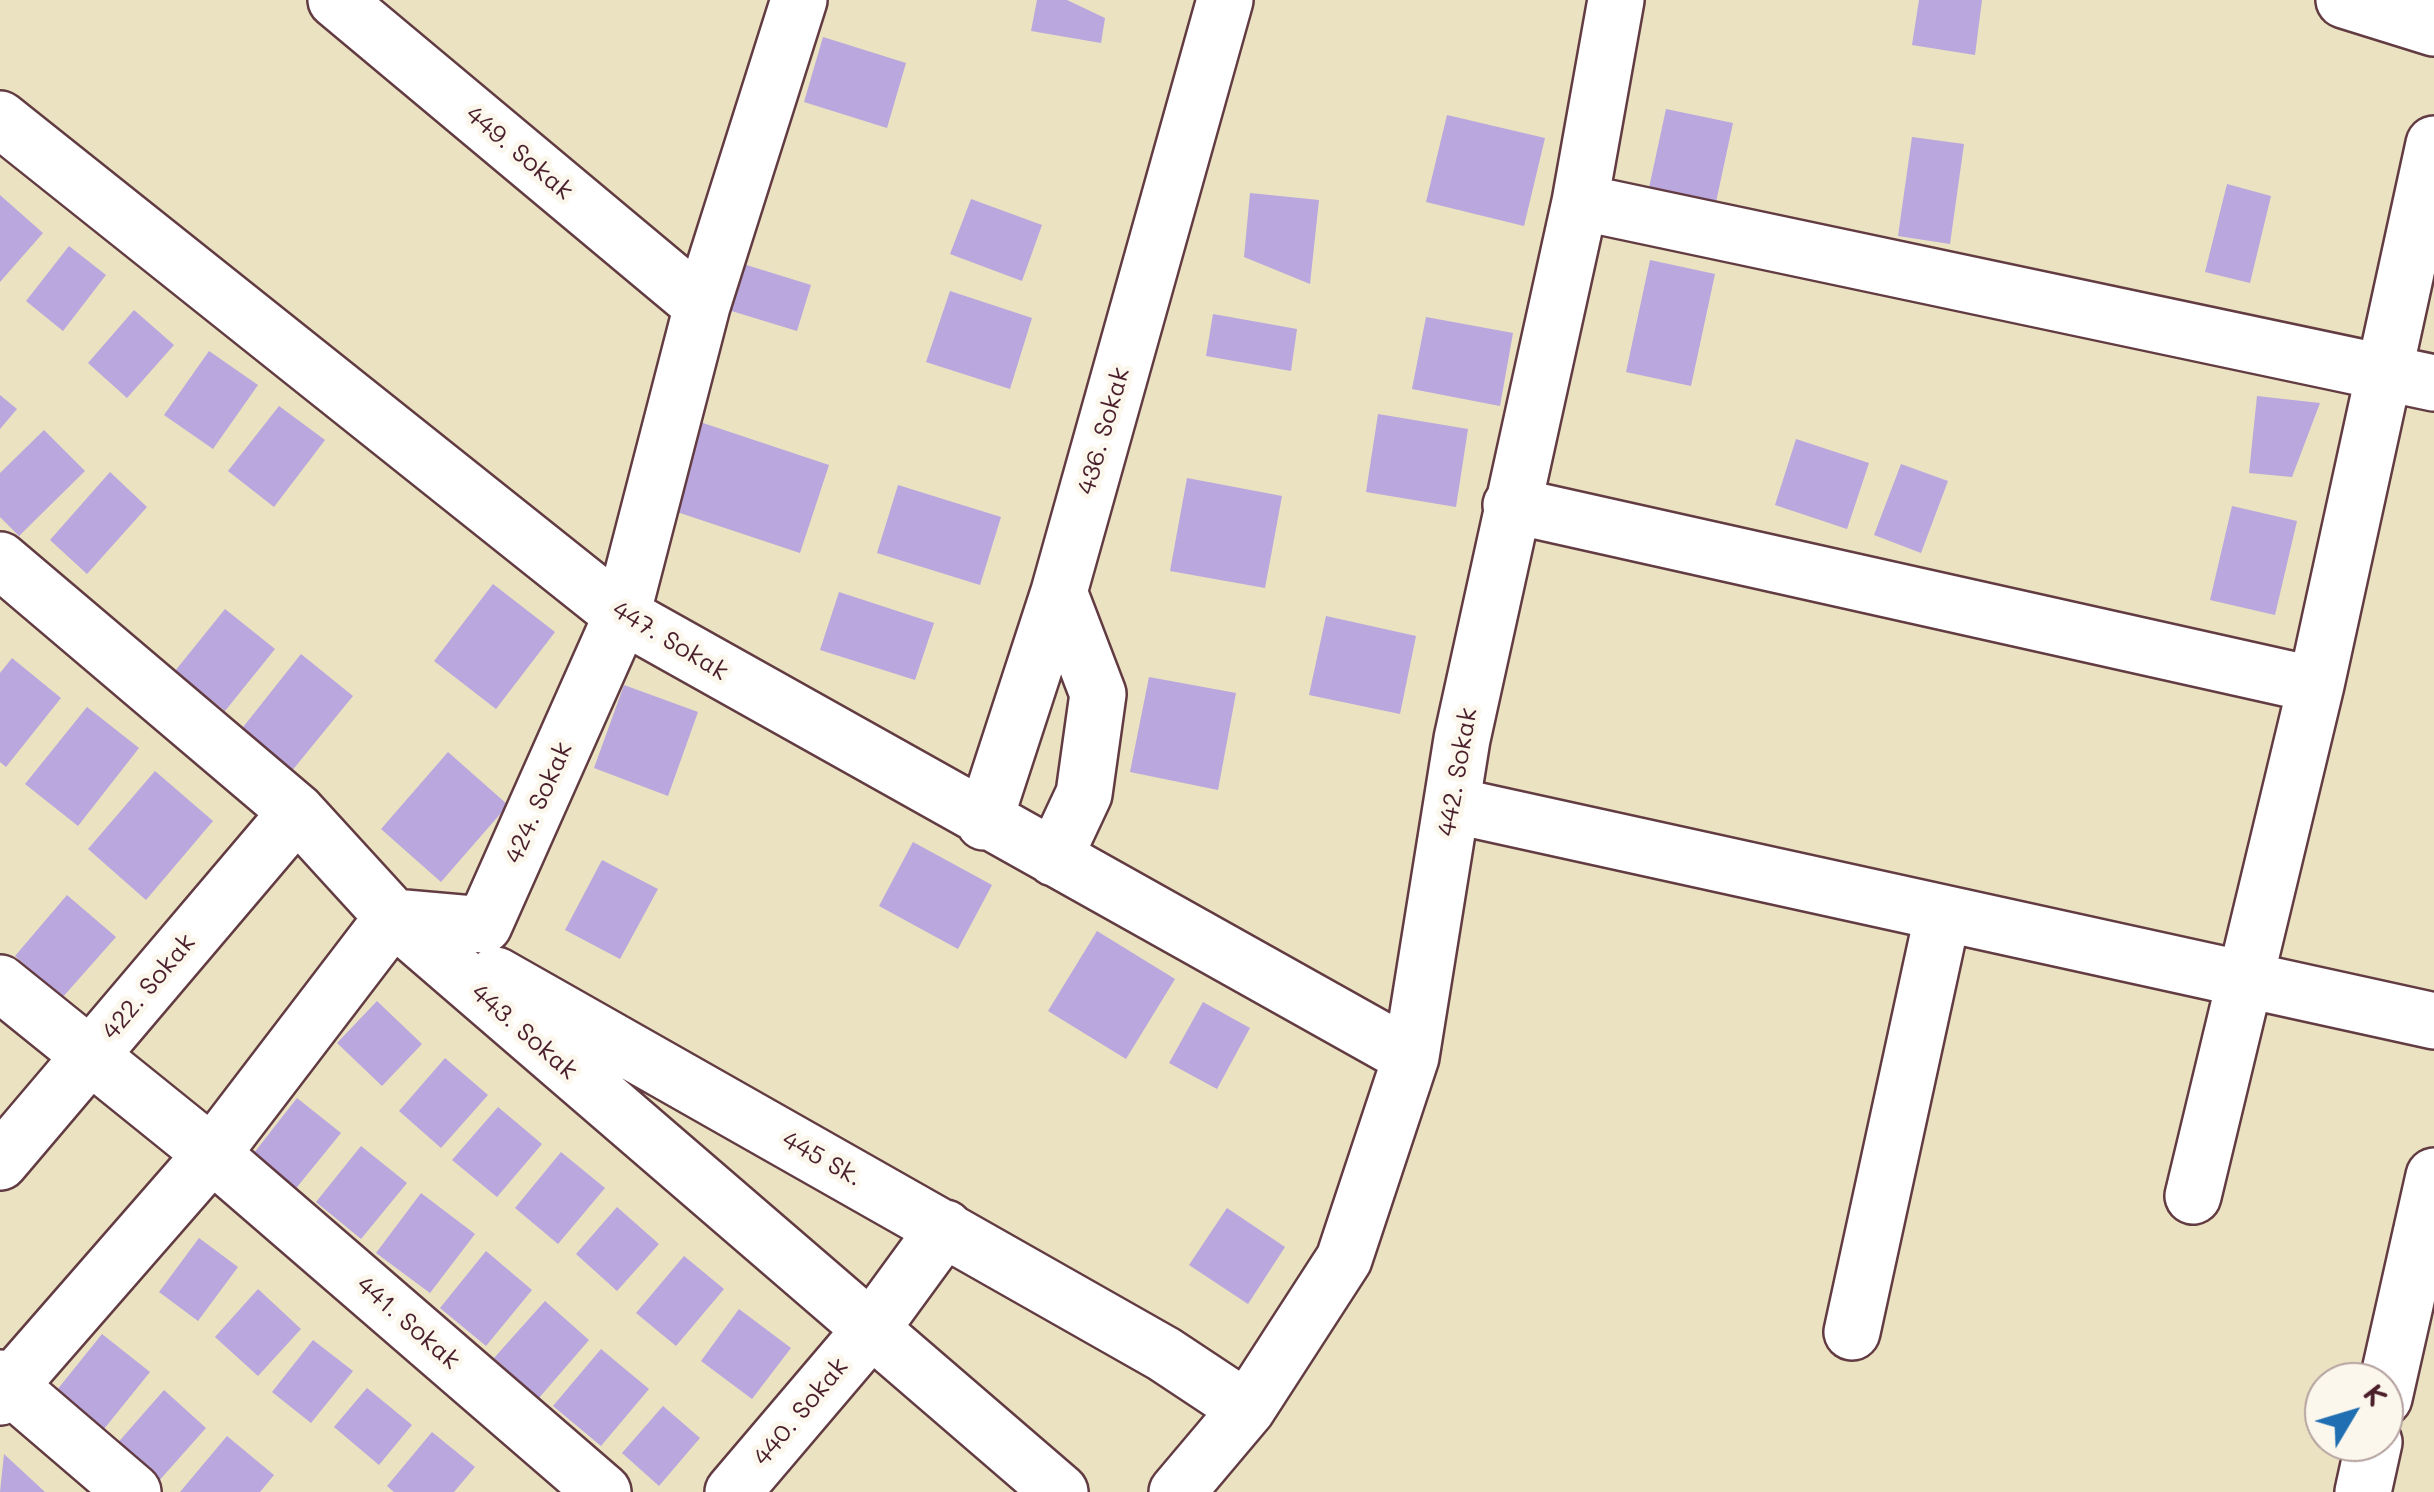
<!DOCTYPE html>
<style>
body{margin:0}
#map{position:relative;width:2434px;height:1492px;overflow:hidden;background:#ebe2c2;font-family:Mali,sans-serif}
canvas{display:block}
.north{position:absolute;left:2304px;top:1362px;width:100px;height:100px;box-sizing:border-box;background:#fbf7ec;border:2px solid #b4a19f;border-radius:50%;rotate:52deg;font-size:28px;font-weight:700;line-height:40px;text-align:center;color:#4a1f2b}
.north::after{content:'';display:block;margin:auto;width:35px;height:45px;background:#1f6fb2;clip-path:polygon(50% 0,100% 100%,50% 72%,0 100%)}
</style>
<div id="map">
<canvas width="2434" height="1492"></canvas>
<div class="north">K</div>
</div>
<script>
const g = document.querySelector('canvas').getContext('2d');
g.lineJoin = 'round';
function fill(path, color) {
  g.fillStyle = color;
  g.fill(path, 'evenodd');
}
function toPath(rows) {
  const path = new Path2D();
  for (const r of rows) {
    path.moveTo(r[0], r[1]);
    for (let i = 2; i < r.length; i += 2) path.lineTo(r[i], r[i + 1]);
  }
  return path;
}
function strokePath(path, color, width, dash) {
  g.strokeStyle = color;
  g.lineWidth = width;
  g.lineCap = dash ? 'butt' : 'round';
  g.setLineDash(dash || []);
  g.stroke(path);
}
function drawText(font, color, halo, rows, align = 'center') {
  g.font = font + ' Mali,sans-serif';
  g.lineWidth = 10;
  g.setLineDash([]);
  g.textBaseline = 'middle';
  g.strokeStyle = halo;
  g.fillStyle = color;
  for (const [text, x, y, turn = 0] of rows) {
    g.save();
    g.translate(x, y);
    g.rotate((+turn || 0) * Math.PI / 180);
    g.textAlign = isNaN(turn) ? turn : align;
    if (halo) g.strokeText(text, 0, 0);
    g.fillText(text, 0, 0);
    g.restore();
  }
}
const building = toPath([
 [1037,0,1067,0,1105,18,1101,43,1031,31],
 [1919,0,1982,0,1975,55,1912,45],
 [823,37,906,63,887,128,804,102],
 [1666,109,1733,123,1716,202,1649,188],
 [1447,115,1545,138,1524,226,1426,202],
 [1912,137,1964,144,1950,244,1898,236],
 [2227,184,2271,196,2250,283,2205,272],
 [1250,193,1319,200,1310,284,1244,257],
 [0,195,43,233,0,282],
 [971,199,1042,225,1022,281,950,254],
 [69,246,106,275,63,331,26,301],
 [1650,260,1715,274,1691,386,1626,372],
 [740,263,811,285,797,331,725,309],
 [950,291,1032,318,1010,389,926,362],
 [134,310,174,345,127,398,88,363],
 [1213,314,1297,329,1291,371,1206,356],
 [1426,317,1513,333,1500,406,1412,389],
 [209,351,258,385,213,449,164,415],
 [0,395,17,409,0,429],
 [2257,396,2320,403,2292,477,2249,473],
 [279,406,325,440,274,507,228,471],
 [1378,414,1468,429,1456,507,1366,492],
 [700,422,829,465,800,553,671,510],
 [44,430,85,471,19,536,0,517,0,473],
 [1796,439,1869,463,1847,529,1775,505],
 [1901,464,1948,481,1921,553,1874,535],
 [110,472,147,507,87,574,50,540],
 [1187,478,1282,496,1265,588,1170,571],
 [898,485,1001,517,980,585,877,553],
 [2232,506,2297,521,2275,615,2210,600],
 [493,584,555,632,496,709,434,661],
 [839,592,934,623,915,680,820,650],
 [225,609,275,649,225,711,175,671],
 [1326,616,1416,636,1400,714,1309,695],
 [301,654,353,696,291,772,240,731],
 [12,658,61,698,6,767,0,762,0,673],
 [1149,677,1236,693,1218,790,1130,772],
 [624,685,698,712,668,796,594,768],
 [87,707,139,748,78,826,25,784],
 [448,752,508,805,441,882,381,829],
 [155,771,213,821,146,900,88,849],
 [913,842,992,885,958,949,879,906],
 [602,860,658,889,620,959,565,930],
 [67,895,116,937,62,998,15,956],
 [1097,931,1175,979,1126,1059,1048,1011],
 [377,1001,422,1044,382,1086,337,1043],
 [1203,1002,1250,1028,1217,1089,1169,1063],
 [445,1058,488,1095,441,1148,399,1111],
 [297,1098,341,1133,293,1192,250,1158],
 [498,1107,542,1144,497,1197,452,1160],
 [361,1146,407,1183,361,1239,316,1202],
 [561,1152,605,1188,558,1244,515,1208],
 [421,1193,475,1234,430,1293,376,1253],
 [617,1207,659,1244,617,1291,576,1254],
 [1227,1208,1285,1247,1248,1304,1189,1265],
 [199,1238,238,1267,198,1321,159,1292],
 [486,1251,532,1290,486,1346,440,1308],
 [684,1256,724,1289,676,1346,636,1313],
 [258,1289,301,1329,258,1376,215,1337],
 [545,1301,589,1340,539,1398,494,1358],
 [739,1309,791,1348,752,1399,701,1361],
 [102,1334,150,1372,104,1429,57,1390],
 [313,1340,353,1371,311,1423,272,1392],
 [601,1349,649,1389,601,1446,553,1406],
 [367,1388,412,1425,379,1465,334,1427],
 [164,1390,206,1428,157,1483,115,1446],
 [663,1406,700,1438,659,1486,622,1453],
 [432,1432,475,1467,454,1492,394,1492,387,1486],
 [227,1436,274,1475,260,1492,180,1492],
 [4,1454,45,1492,0,1492]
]);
const minor = toPath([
 [336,0,702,306],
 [2344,0,2434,28],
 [0,119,622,615,1411,1057],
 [1580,202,2434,383],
 [1511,505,2316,685],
 [0,560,297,812,393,917,1060,1492],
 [1452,805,2434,1021],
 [984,822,1059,592],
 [1054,858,1084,794,1098,694,1059,592,1225,0],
 [496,975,1164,1354,1247,1409],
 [0,983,212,1154,603,1492],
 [0,1162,297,812],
 [2193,1196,2316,685,2434,144],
 [1852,1332,1943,913],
 [0,1378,133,1492],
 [0,1397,212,1154,393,917,484,925,622,615,702,306,799,0],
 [2384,1398,2434,1176],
 [733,1492,869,1332,945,1228],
 [1177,1492,1247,1409,1344,1259,1411,1057,1462,739,1580,202,1616,0],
 [2363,1492,2374,1442]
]);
const streetNames = [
 ["449. Sokak",519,153,40],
 ["436. Sokak",1104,431,-74],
 ["447. Sokak",670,641,31],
 ["442. Sokak",1458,772,-80],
 ["424. Sokak",539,803,-66],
 ["422. Sokak",149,987,-50],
 ["443. Sokak",524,1032,41],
 ["445 Sk.",822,1159,29],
 ["441. Sokak",408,1323,41],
 ["440. Sokak",801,1412,-50]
];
fill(building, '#b9a7dd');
strokePath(minor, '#623c42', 60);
strokePath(minor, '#fff', 55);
drawText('25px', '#4a1f2b', '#fbf7ec', streetNames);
</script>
